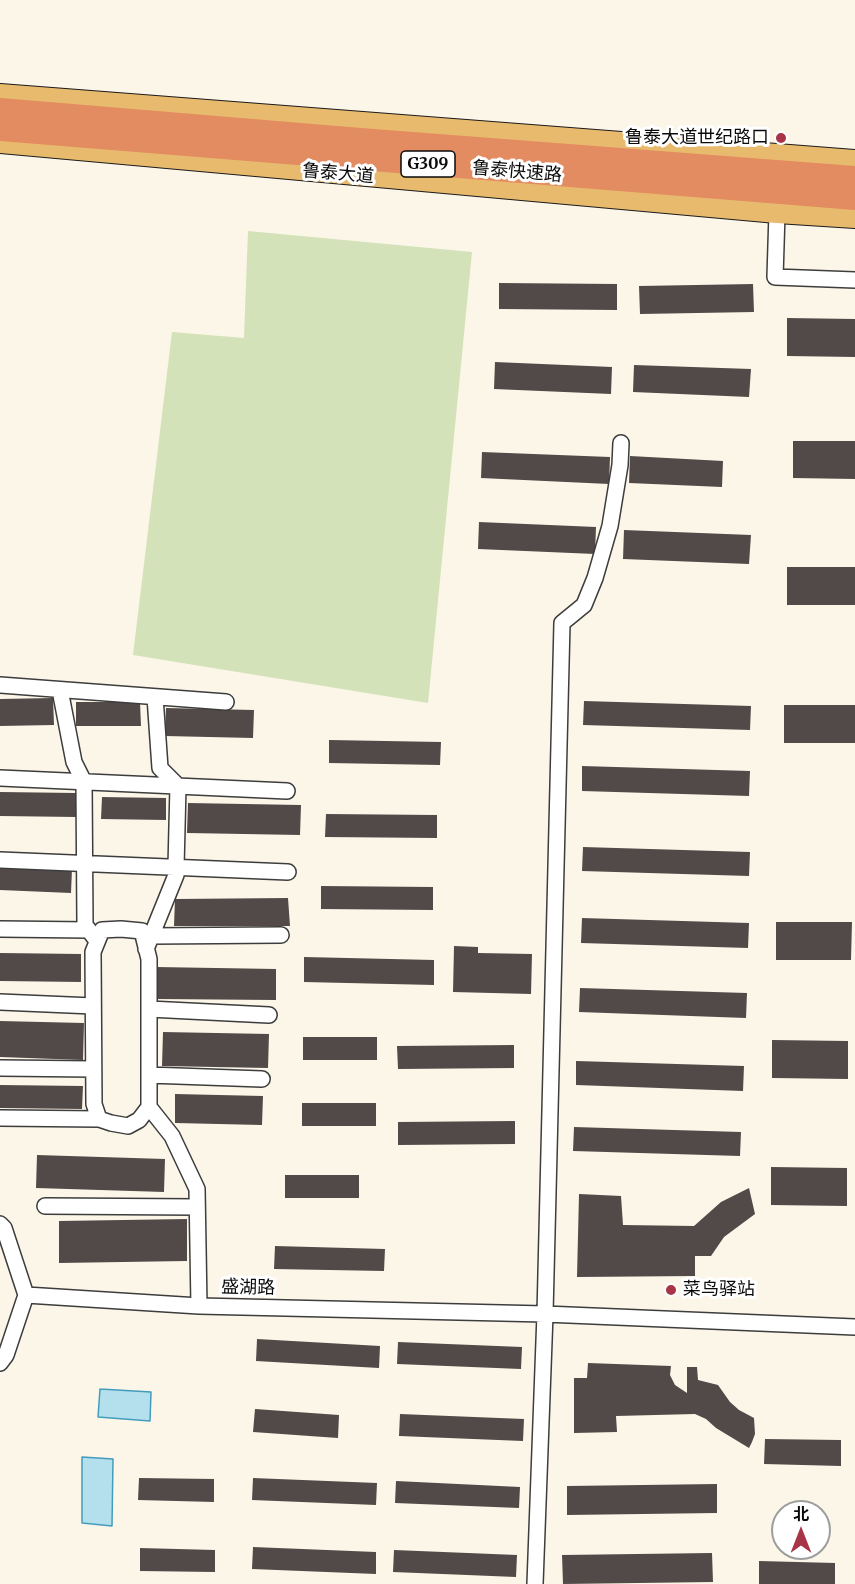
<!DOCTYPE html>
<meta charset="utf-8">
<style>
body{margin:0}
#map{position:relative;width:855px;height:1584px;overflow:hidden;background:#fcf6e9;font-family:Merriweather,"Noto Sans SC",serif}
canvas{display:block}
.north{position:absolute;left:771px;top:1500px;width:60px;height:60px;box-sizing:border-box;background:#fff;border:2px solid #9d9d9d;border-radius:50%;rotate:0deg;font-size:16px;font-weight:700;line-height:24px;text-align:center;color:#0a0a0a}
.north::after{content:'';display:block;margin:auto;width:21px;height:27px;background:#a83448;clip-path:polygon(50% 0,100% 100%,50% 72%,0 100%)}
</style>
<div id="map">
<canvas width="855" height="1584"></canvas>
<div class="north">北</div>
</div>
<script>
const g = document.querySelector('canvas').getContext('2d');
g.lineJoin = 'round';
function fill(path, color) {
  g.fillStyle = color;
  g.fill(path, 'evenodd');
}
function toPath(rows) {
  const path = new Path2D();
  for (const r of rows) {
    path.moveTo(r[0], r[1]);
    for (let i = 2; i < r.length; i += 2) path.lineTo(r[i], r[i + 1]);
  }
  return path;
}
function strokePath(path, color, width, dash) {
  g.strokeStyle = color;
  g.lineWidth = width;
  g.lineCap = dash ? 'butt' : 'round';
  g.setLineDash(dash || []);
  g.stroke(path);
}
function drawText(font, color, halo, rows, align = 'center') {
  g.font = font + ' Merriweather,"Noto Sans SC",serif';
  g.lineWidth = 6;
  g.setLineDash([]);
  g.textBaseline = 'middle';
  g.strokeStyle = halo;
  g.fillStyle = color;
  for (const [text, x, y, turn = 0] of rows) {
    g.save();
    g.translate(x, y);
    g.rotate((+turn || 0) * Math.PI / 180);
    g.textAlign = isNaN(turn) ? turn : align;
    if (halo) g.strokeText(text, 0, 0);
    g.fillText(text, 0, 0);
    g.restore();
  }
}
const green = toPath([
 [248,231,472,252,428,703,133,655,172,332,244,338]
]);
const water = toPath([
 [100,1389,151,1392,150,1421,98,1417,100,1389],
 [82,1457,113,1459,112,1526,82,1523,82,1457]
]);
const building = toPath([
 [499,283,617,284,617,310,499,309],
 [753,284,754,312,640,314,639,286],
 [787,318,855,319,855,357,787,356],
 [495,362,612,367,611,394,494,389],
 [634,365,751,369,749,397,633,392],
 [793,441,855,441,855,479,793,478],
 [482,452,610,457,609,484,481,478],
 [630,456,723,461,722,487,629,483],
 [479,522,596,527,595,554,478,549],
 [624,530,751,535,749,564,623,559],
 [787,567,855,567,855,605,787,605],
 [53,698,54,725,0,726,0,699],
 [584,701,751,706,750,730,583,725],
 [76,702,140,702,141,726,76,726],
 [784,705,855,705,855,743,784,743],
 [166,708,254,710,253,738,165,736],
 [329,740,441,742,440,765,329,763],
 [582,766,750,771,749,796,582,791],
 [0,792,76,793,76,817,0,816],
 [102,797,166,798,166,820,101,819],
 [188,803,301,805,300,835,187,833],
 [326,814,437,815,437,838,325,837],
 [583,847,750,852,749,876,582,871],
 [0,866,72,869,71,893,0,890],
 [321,886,433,887,433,910,321,909],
 [288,898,290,926,174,926,175,899],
 [582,918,749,923,748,948,581,943],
 [776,922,852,922,851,960,776,960],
 [454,946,478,947,478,953,532,954,531,994,453,992],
 [0,953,81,954,81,982,0,981],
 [304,957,434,960,434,985,304,982],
 [156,967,276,969,276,1000,156,999],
 [580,988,747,993,746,1018,579,1012],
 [0,1021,84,1023,83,1060,0,1057],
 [163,1032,269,1034,268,1068,162,1066],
 [303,1037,377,1037,377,1060,303,1060],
 [772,1040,848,1041,848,1079,772,1078],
 [514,1045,514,1068,398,1069,397,1046],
 [576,1061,744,1066,743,1091,576,1085],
 [0,1085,83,1086,82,1109,0,1108],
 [175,1094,263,1096,262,1125,175,1123],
 [302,1103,376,1103,376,1126,302,1126],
 [515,1121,515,1144,398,1145,398,1122],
 [574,1127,741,1132,740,1156,573,1151],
 [37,1155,165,1159,164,1192,36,1188],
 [771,1167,847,1168,847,1206,771,1205],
 [285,1175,359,1175,359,1198,285,1198],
 [749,1188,755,1214,724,1237,711,1256,695,1256,695,1276,577,1277,579,1194,621,1196,623,1225,694,1226,721,1202],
 [187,1219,187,1261,59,1263,59,1221],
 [275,1246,385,1249,384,1271,274,1269],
 [257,1339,380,1346,379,1368,256,1361],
 [398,1342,522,1347,521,1369,397,1364],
 [588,1363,671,1366,670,1375,675,1385,687,1393,687,1367,697,1367,698,1380,718,1385,730,1402,739,1410,754,1418,755,1434,752,1442,749,1448,716,1428,706,1419,695,1414,616,1416,617,1432,574,1433,574,1378,587,1378],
 [255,1409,339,1415,338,1438,253,1432],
 [400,1414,524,1419,523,1441,399,1436],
 [765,1439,841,1440,841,1466,764,1464],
 [139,1478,214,1479,214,1502,138,1500],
 [253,1478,377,1483,376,1505,252,1500],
 [396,1481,520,1487,519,1508,395,1503],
 [717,1484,717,1513,567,1515,567,1486],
 [253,1547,376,1552,376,1574,252,1569],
 [140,1548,215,1550,215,1572,140,1571],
 [394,1550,517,1555,516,1577,393,1572],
 [712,1553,713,1582,563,1584,562,1555],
 [759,1561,835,1563,835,1584,759,1584]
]);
const minor = toPath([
 [777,213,775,277,855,280],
 [0,685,226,702],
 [60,690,74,762,84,782,85,925,97,941],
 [0,778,287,791],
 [0,860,288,872],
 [0,929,89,930],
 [151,936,281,935],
 [146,949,176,875,176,867,178,786,160,768,155,697],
 [0,1002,93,1006],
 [149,1009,269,1015],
 [0,1068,93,1069],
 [149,1075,262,1079],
 [149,1107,139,1120,128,1126,111,1123,99,1119,94,1104,93,952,102,930,121,929,142,931,149,959,149,1107,172,1136,197,1189,199,1306],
 [0,1118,99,1119],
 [45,1206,197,1207],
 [0,1224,4,1228,26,1295],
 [26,1295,199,1306,545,1314,855,1327],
 [0,1363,6,1355,26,1295],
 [535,1584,545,1314,562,623,584,605,595,578,610,526,620,465,621,443]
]);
const major = toPath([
 [0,94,855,160],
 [0,143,777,213,855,218]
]);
const highway = toPath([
 [0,109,360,139,855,177],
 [0,130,855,199]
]);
const markers = [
 [781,138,6,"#a83448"],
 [671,1290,6,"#a83448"]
];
const shields = [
 [428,164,54]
];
const shieldNames = [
 ["G309",428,164]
];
const poiNames = [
 ["鲁泰大道世纪路口",769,138],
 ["菜鸟驿站",683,1290,"left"]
];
const streetNames = [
 ["鲁泰快速路",517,172,5],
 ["鲁泰大道",338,174,5],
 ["盛湖路",248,1288,1]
];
fill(green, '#d3e2b8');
fill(water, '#b4e0ee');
strokePath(water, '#449cbc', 1.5);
fill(building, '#514a48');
strokePath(minor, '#3d3d3d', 18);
strokePath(major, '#1b1b1b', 22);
strokePath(highway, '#1b1b1b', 26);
strokePath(minor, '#fff', 15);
strokePath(major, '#e8ba6e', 20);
strokePath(highway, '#e38b61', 22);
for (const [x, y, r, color] of markers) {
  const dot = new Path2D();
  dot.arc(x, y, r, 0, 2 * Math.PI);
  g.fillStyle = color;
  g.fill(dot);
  strokePath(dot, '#fff', 2);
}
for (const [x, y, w] of shields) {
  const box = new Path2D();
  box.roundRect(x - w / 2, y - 13, w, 26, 4.5);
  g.fillStyle = '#fff';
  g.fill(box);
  strokePath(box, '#0a0a0a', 1.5);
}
drawText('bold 16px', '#0a0a0a', null, shieldNames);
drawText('18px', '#0a0a0a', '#fff', poiNames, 'right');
drawText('18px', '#0a0a0a', '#fff', streetNames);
</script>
